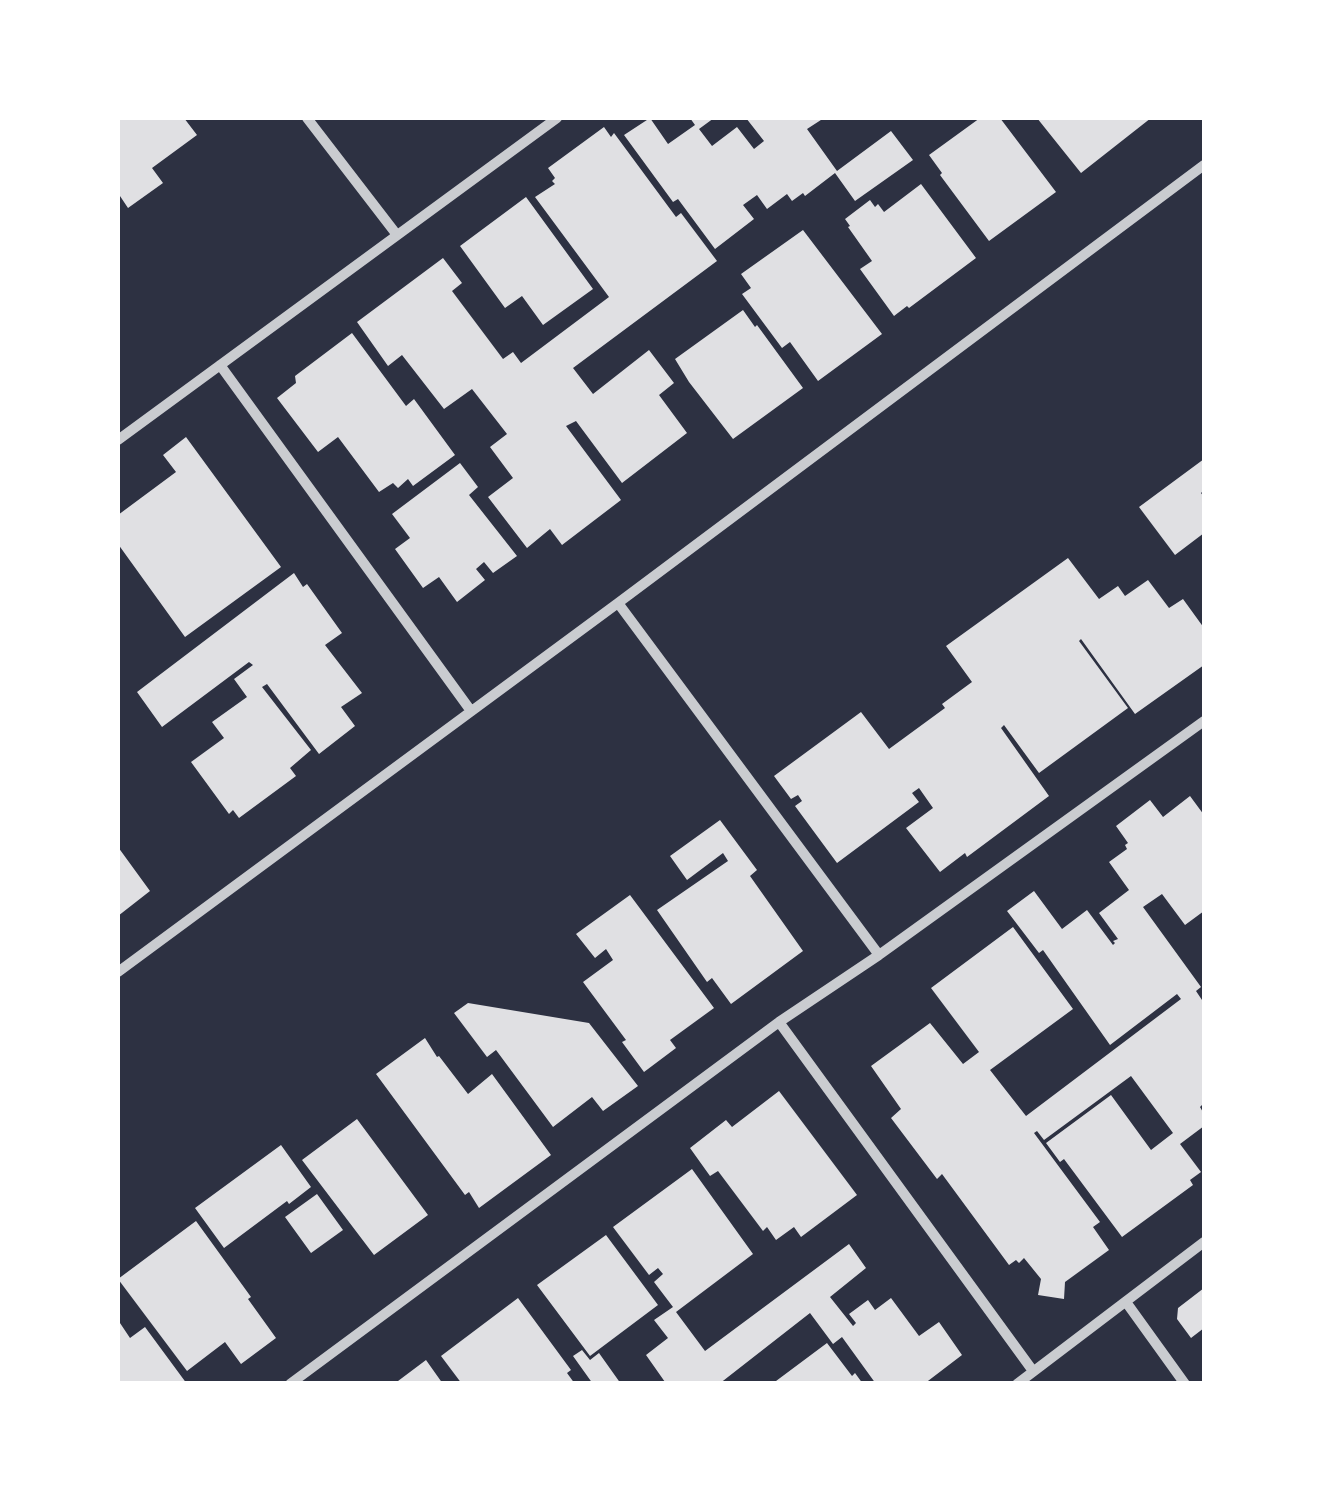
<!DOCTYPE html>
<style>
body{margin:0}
#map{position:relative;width:1322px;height:1501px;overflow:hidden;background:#2d3142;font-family:"Noto Sans",sans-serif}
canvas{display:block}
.frame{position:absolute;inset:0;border:120px solid #fff;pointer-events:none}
</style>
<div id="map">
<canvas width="1322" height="1501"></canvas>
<div class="frame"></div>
</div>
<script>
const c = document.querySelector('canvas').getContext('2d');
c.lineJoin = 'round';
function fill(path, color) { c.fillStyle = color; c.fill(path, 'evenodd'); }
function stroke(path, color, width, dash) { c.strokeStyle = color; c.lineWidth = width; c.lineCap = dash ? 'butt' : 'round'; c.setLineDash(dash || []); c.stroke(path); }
fill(new Path2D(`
 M118,118H184L197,135L152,168L163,183L128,208L118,193Z
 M650,118L668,144L695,125L690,118H714L699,129L712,146L737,127L754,149L764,141L746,118H824L807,129L837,171L891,131L913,160L855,201L835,173L805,196L803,193L792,201L787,194L767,209L757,195L743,205L754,219L715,249L678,199L673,202L624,135Z
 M980,118H1000L1056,192L989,241L940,175L942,173L929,155Z
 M1037,118H1151L1081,173Z
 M604,127L611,137L614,133L676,217L681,213L717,261L573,368L593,394L649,350L674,383L659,395L687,433L622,483L576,421L566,426L621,500L562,545L550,529L527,548L488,497L513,478L490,447L507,434L472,389L444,409L402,355L388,366L357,322L443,258L462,283L452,291L503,359L513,352L521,363L609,297L535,197L555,184L552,181L555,178L548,168Z
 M921,184L976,258L909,308L907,306L894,316L860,269L872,261L848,227L850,226L845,219L870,200L875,207L878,204L884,212Z
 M526,197L593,289L543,325L522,296L505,308L460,246Z
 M803,230L882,334L818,381L790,342L782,348L742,294L751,288L741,274Z
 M743,310L755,327L757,325L803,388L733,439L689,382L675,359Z
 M352,333L406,406L414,399L455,455L413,486L408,479L398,488L393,483L379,492L338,437L318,452L277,398L296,383L295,376Z
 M186,437L281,567L185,637L118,544V515L176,472L163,455Z
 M1204,459V490L1201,493L1204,497V533L1175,555L1139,507Z
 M460,463L478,487L469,495L517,556L493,573L484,562L476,569L485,580L457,602L439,577L423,588L395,549L410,538L392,514Z
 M1068,558L1099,599L1118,586L1125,596L1148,580L1169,608L1183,599L1204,628V665L1135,714L1081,639L1079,641L1128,708L1039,773L1004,725L1001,728L1049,796L967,857L965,853L940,872L906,828L933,808L919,788L912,793L919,802L837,863L795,806L802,801L798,795L791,799L774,776L861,712L889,749L945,708L942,704L972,682L946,646Z
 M294,573L303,587L307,584L342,633L325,645L362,693L341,707L355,726L319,754L267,684L262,687L311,750L290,768L296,776L239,818L233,810L229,814L191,762L224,738L212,722L247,697L234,679L253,665L249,662L162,727L137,692Z
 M1190,796L1204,815V911L1185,925L1162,894L1143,907L1201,987L1196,991L1204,1003V1103L1200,1107L1204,1114V1126L1180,1144L1201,1172L1190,1180L1193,1185L1122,1237L1064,1159L1060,1162L1046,1143L1111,1095L1151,1150L1173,1133L1131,1076L1044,1140L1037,1131L1034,1133L1100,1222L1093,1227L1109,1250L1065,1282L1064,1299L1038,1295L1041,1279L1024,1258L1019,1263L1016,1260L1009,1265L942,1174L937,1179L891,1118L901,1109L871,1066L930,1023L963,1064L979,1052L931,988L1013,927L1073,1009L990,1070L1026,1116L1181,999L1177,994L1110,1045L1043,950L1039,953L1007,911L1034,891L1062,929L1087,910L1113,945L1115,943L1113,941L1118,939L1099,913L1129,890L1109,862L1127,849L1125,845L1128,843L1116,826L1150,800L1163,817Z
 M720,820L757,870L750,876L803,951L731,1004L712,978L707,982L657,910L728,861L723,853L687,880L670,856Z
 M118,847L150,891L118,916Z
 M630,895L714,1008L670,1040L676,1048L644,1072L622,1042L626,1040L583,982L613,960L606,949L595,958L576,934Z
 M468,1003L589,1023L638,1086L603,1111L592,1097L553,1127L496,1050L487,1057L454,1013Z
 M425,1038L437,1057L439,1056L468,1094L492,1074L551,1155L479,1208L469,1192L465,1195L376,1074Z
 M779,1091L857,1195L801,1237L794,1227L776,1240L767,1227L763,1231L718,1171L710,1176L690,1148L726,1120L732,1127Z
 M357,1119L428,1215L374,1255L302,1160Z
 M281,1145L311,1187L289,1204L287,1201L224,1248L195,1208Z
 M692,1169L753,1254L676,1312L705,1351L849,1244L866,1268L830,1297L853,1326L856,1323L849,1314L868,1300L875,1310L891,1298L919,1336L939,1322L962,1355L924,1384H876L842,1337L833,1344L810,1313L719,1384L665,1382L646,1355L668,1338L654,1320L673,1307L654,1282L663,1274L658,1268L649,1275L613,1227Z
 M317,1194L343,1230L311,1253L285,1217Z
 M196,1221L251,1297L248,1299L276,1338L241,1364L225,1342L187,1371L118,1279Z
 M606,1235L658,1305L590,1356L537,1285Z
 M1204,1288V1328L1191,1338L1177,1319L1178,1308Z
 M518,1298L571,1370L567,1373L575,1384H462L441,1356Z
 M118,1320L130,1338L145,1327L187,1384H118Z
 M827,1343L852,1376L855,1373L863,1384H772Z
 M582,1350L590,1360L599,1353L621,1384H593L573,1356Z
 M426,1360L443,1384H394Z`), '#e0e0e3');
stroke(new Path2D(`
 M307,118L397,235
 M220,365L471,711
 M118,440L557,118
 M618,603L879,955
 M118,972L618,603L1204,165
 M779,1022L1033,1371
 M1126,1302L1185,1384
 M290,1384L779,1022L879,955L1204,721
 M1017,1384L1204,1242`), '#caccd0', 10);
</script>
